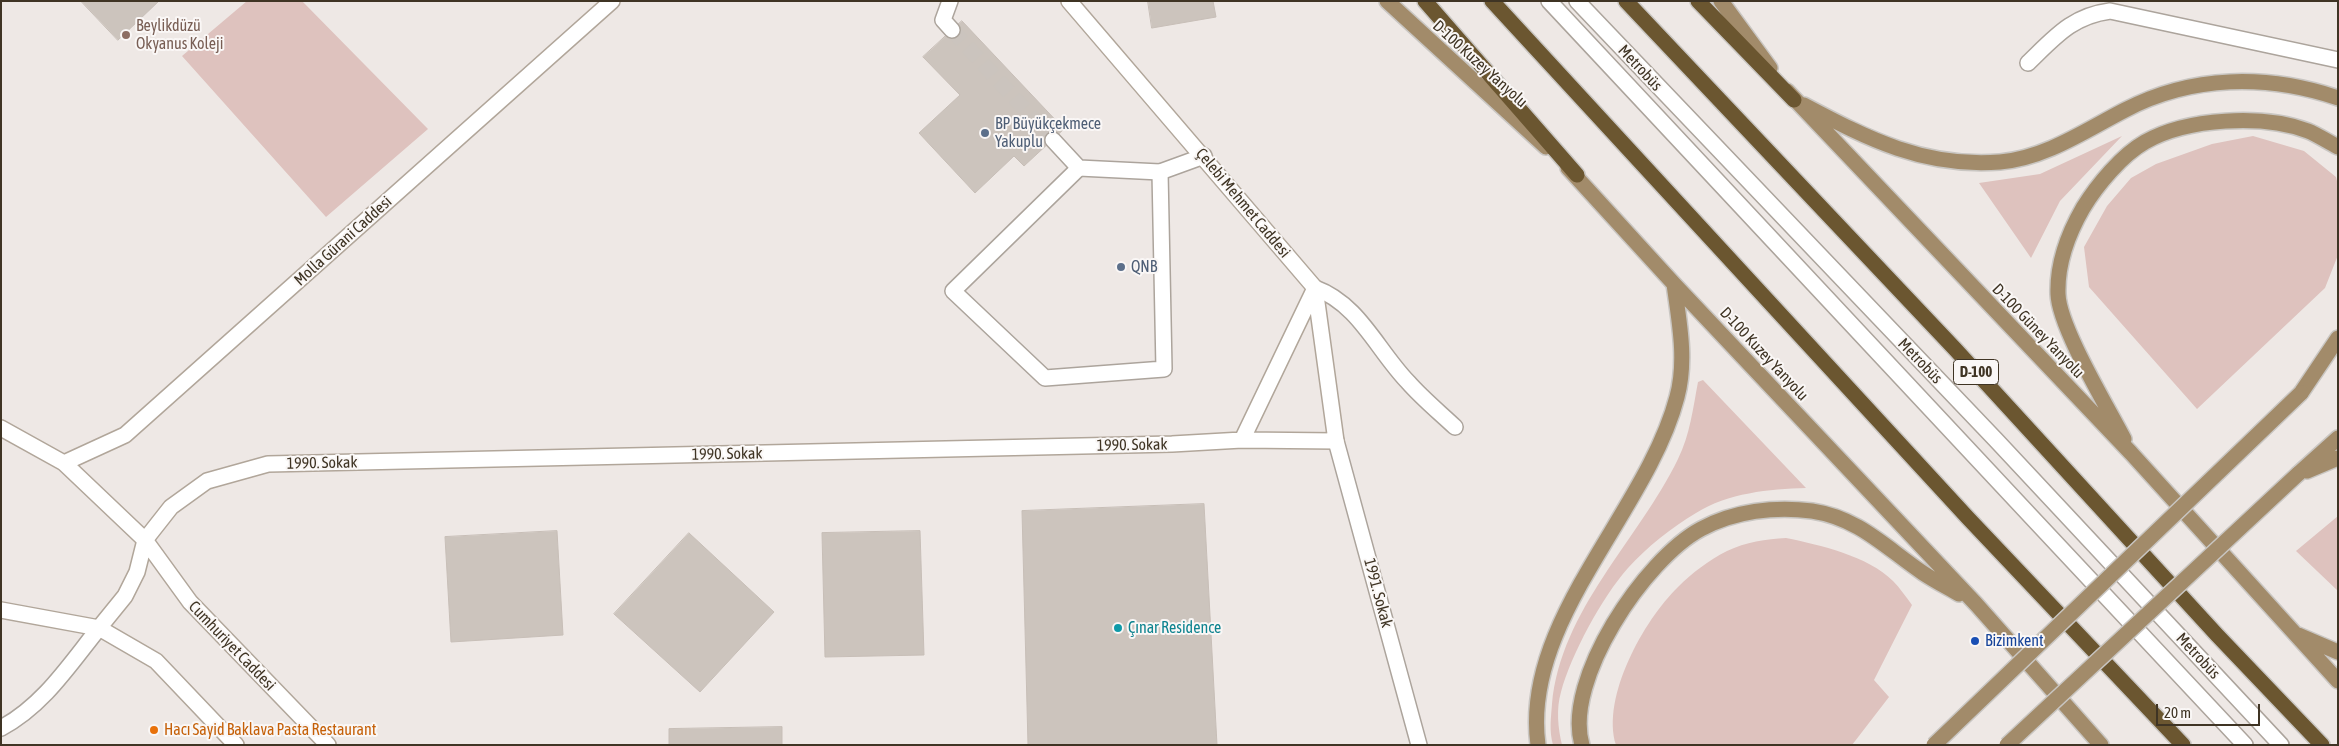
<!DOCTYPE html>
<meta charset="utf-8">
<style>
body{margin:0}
#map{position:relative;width:2339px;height:746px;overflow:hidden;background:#eee8e5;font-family:"Asap Condensed",sans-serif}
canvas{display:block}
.frame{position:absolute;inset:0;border:2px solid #3f3424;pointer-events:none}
.scale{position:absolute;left:2156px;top:704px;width:104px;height:22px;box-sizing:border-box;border:2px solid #3f3424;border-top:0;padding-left:6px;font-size:15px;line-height:18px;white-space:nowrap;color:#3f3424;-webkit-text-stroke:4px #faf7f6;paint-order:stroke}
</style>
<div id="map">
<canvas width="2339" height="746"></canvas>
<div class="frame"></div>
<div class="scale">20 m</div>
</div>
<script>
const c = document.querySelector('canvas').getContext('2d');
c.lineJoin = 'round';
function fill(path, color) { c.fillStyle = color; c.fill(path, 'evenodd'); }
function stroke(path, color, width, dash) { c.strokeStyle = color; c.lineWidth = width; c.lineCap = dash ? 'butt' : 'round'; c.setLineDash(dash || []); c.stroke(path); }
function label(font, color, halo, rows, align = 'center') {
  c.font = font + ' "Asap Condensed",sans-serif'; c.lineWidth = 4; c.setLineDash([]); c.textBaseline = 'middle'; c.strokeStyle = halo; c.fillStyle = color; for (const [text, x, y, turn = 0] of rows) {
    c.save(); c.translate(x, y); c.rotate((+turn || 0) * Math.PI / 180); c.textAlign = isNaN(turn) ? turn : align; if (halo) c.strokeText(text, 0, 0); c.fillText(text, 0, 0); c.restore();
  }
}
fill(new Path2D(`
 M247,1H302L428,129L326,217L182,56Z
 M2122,136L2060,201L2031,258L1979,183L2040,174Z
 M2253,136L2304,151L2336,177L2338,185V255L2325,288L2197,409L2089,287L2084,247L2107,206L2131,178L2156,164L2212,144Z
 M1703,380L1806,488C1769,489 1728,493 1696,513C1671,528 1647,547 1628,568C1602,597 1571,655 1561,692C1556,709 1558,728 1562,745H1553C1549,730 1551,718 1552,704C1561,609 1638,541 1678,459C1690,435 1693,408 1698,382Z
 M2338,516V591L2296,551Z
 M1786,538C1820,545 1868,556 1893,581C1900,588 1906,597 1912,605L1874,680L1889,697L1852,745H1616C1601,697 1644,620 1678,587C1692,573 1709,560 1727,551C1746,542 1766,539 1786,538Z`), '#dec2be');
const building = new Path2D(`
 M81,1H159L118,40Z
 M1148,1H1213L1216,17L1152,28Z
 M962,21L1064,129L1024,166L1014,156L975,193L919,133L960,95L923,57Z
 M1204,504L1217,745H1028L1022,511Z
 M557,531L563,635L451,642L445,537Z
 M920,531L924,655L825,657L822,533Z
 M689,533L774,612L700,692L614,614Z
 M782,727V745H669V729Z`);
fill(building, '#ccc4bd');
stroke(building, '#c7beb7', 1);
stroke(new Path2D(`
 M952,30L1053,140`), '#cbc4be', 15, [15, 8]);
const lane = new Path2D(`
 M1549,1C1783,248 2012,498 2245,745
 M1577,1L1996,440L2281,745
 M2028,63C2055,37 2072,16 2110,11L2338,60
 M1079,168L953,291L1045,378L1164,369L1160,172
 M1315,288C1359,304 1377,350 1408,382C1422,398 1439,412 1455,427`);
const street = new Path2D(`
 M950,1L943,20L952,30
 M1053,140L1079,168L1160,172L1204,156
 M1336,441L1419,745
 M1,728C43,706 70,664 99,628`);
const secondary = new Path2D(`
 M1,428L64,463L145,540L190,602L328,745
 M1242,440L1315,288
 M64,463L125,435L612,1
 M1,610L99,628L156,661L236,745
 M99,628L125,596L137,572L145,540L171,507L207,481L268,464L1172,444L1242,440L1336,441L1315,288L1069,1`);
const primary = new Path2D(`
 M1387,1L1546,147
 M1721,1L1770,68
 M1787,91L2131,453L2338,681
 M1804,105C1868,139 1925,168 2000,162C2046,158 2086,130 2125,110C2192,75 2267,74 2338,98
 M1568,168L1674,284L1976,604L2101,745
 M2301,393L2338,338
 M2124,439C2107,406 2059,327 2058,294C2057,263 2068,234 2083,208C2097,185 2122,155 2145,142C2187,118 2263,114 2308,131C2318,135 2328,142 2338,147
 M2307,471L2338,458
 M2298,474L2338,438
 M2298,635L2338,652
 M1538,745C1521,621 1647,512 1677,397C1687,360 1679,321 1674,284
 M1582,745C1563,680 1645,559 1701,529C1734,511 1775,506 1812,511C1859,518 1886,548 1923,573C1935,581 1947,587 1959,594`);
const highway = new Path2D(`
 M1425,1L1577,175
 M1492,1L1968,518L2183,745
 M1626,1L1955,349L2217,635L2322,745
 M1698,1L1794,100`);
stroke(lane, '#aca49c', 18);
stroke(street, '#aca49c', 18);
stroke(secondary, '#b1a69a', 18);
stroke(primary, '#c9c6c2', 18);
stroke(highway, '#c9c6c2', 18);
stroke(lane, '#fff', 15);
stroke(street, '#fff', 15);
stroke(secondary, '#fff', 15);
stroke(primary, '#a28b6a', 15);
stroke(highway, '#6b5630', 15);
const primaryBridge = new Path2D(`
 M1934,745L2301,393
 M2007,745L2298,474`);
stroke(primaryBridge, '#c9c6c2', 18, []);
stroke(primaryBridge, '#a28b6a', 15);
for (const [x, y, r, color] of [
 [126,35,5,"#8d6e63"],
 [985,133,5,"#5c6f8a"],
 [1121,267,5,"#5c6f8a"],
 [1118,628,5,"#0f9aa8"],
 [1975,641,5,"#1a4fb4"],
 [154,730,5,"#e8710a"]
]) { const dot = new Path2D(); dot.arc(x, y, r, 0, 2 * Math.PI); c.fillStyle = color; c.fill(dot); stroke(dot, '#faf7f6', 2); }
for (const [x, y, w] of [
 [1976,372,45]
]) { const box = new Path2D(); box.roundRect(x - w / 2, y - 12.5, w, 25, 4); c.fillStyle = '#faf7f6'; c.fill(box); stroke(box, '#3f3424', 1); }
label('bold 15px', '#3f3424', null, [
 ["D-100",1976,372]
]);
label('16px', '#785e54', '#faf7f6', [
 ["Beylikdüzü",136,26],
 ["Okyanus Koleji",136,44]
], 'left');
label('16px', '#3f3424', '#faf7f6', [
 ["D-100 Kuzey Yanyolu",1480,64,42],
 ["Metrobüs",1640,68,47],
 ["Çelebi Mehmet Caddesi",1243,203,50],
 ["Molla Gürani Caddesi",343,241,-42],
 ["D-100 Güney Yanyolu",2038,331,46],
 ["D-100 Kuzey Yanyolu",1764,354,47],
 ["Metrobüs",1920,361,46],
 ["1990. Sokak",1132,445,-1],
 ["1990. Sokak",727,454,-1],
 ["1990. Sokak",322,463,-1],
 ["1991. Sokak",1378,593,75],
 ["Cumhuriyet Caddesi",232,646,46],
 ["Metrobüs",2198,656,47]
]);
label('16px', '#4e5e75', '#faf7f6', [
 ["BP Büyükçekmece",995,124],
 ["Yakuplu",995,142],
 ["QNB",1131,267]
], 'left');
label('16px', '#0d838f', '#faf7f6', [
 ["Çınar Residence",1128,628]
], 'left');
label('16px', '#164399', '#faf7f6', [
 ["Bizimkent",1985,641]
], 'left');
label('16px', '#c56008', '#faf7f6', [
 ["Hacı Sayid Baklava Pasta Restaurant",164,730]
], 'left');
</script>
